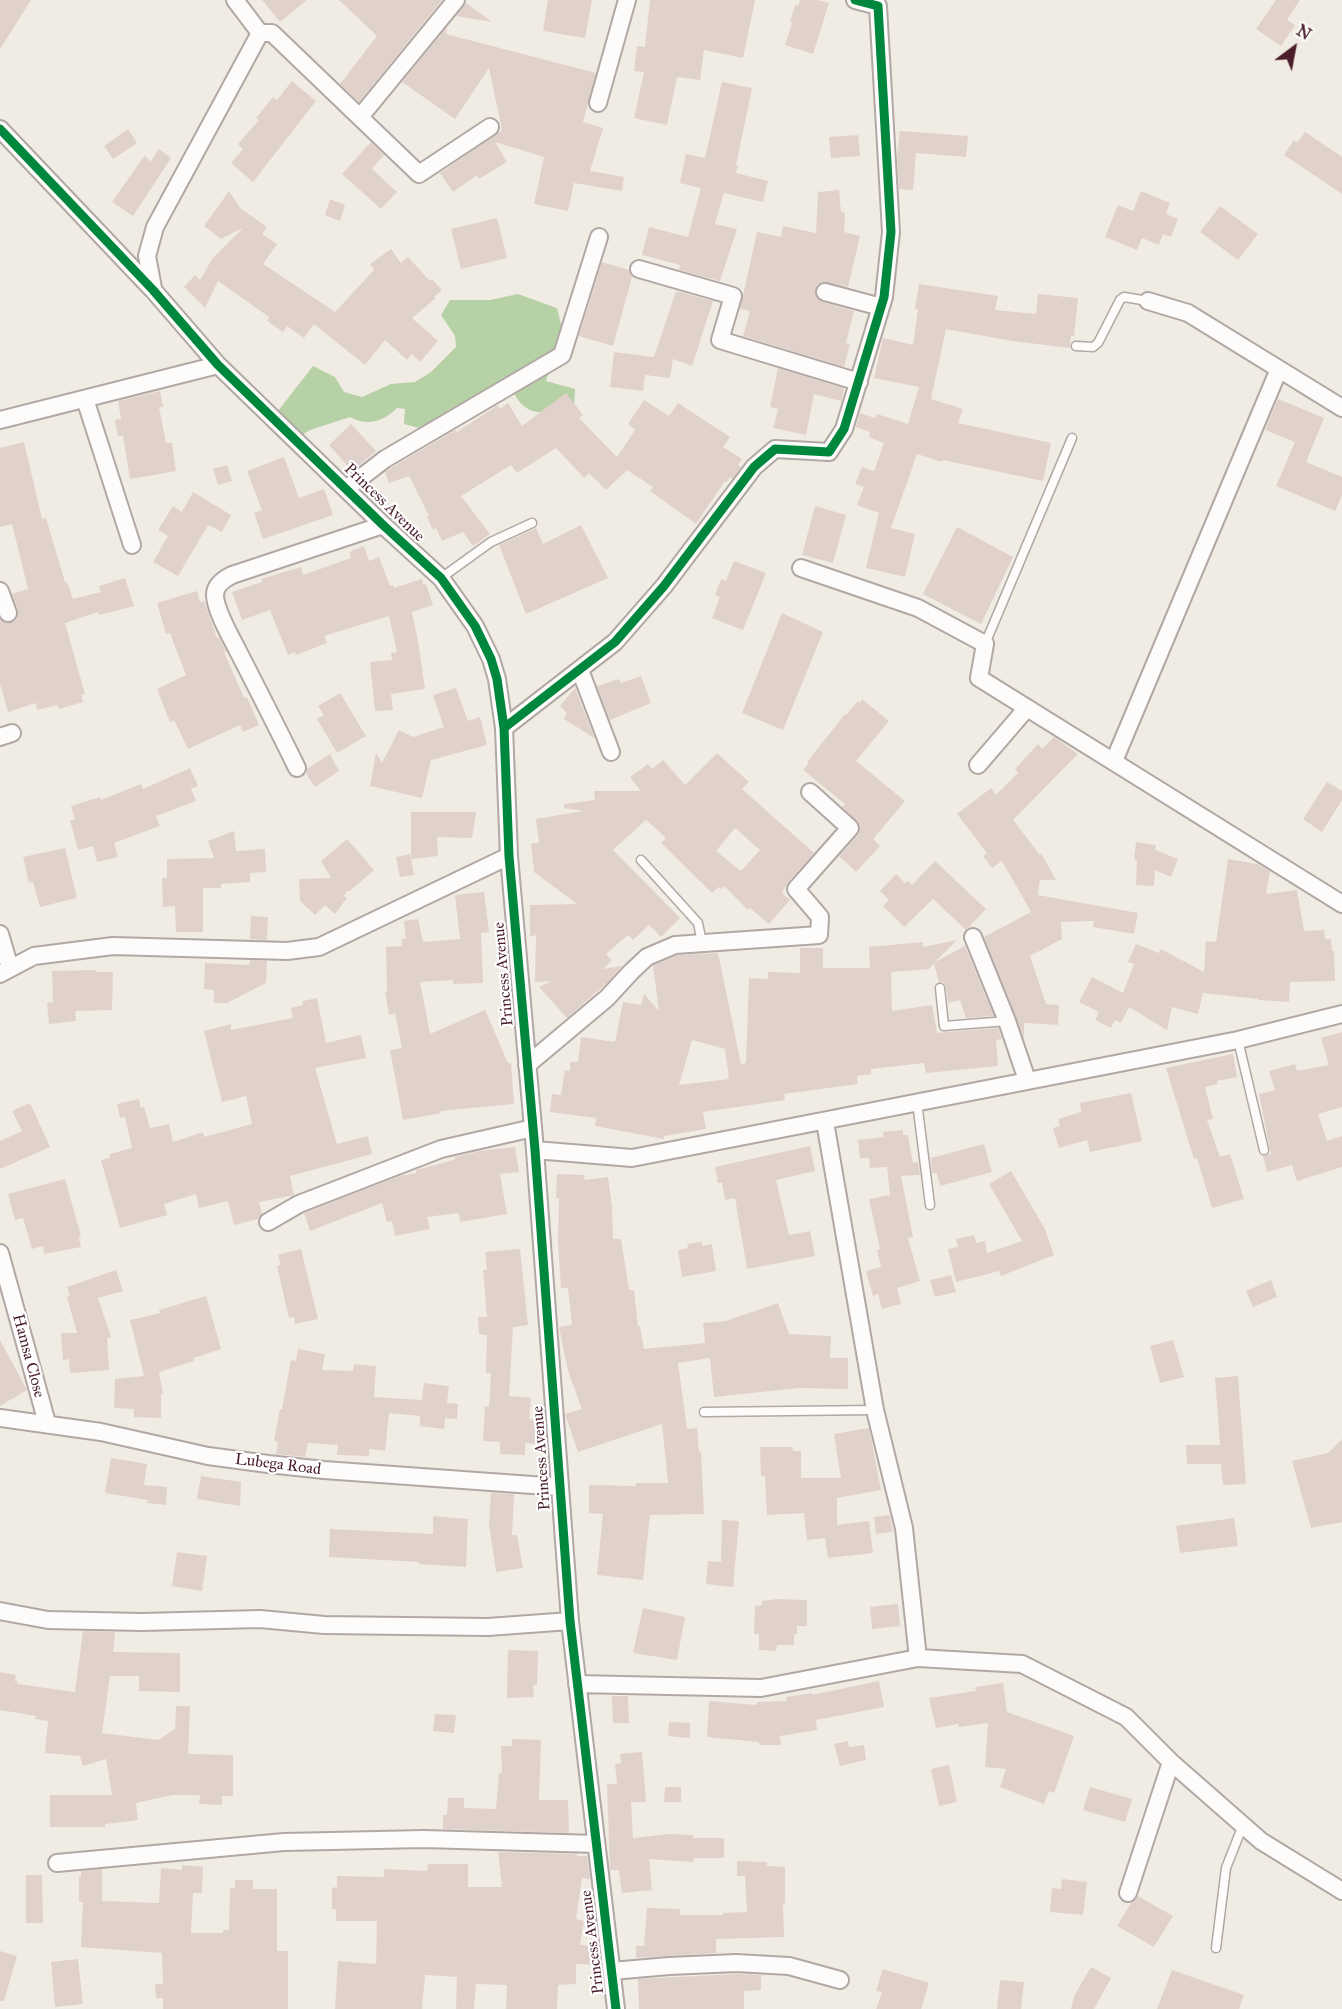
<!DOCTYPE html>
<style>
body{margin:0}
#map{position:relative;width:1342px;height:2009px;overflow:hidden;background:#f1ece3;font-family:"IM FELL Great Primer",serif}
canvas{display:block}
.north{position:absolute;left:1264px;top:18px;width:60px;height:60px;-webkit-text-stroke:4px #fff;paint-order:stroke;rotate:32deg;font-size:16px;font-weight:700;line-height:24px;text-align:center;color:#4a1f2b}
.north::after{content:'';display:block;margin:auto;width:21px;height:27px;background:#4a1f2b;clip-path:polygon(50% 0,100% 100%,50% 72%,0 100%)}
</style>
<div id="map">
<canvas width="1342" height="2009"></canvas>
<div class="north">N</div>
</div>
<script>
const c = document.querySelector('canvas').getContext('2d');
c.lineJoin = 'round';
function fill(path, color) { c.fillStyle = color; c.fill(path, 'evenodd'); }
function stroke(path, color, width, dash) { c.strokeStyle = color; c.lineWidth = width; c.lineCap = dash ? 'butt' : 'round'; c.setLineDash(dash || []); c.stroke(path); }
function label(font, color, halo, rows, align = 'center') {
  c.font = font + ' "IM FELL Great Primer",serif'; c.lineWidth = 4.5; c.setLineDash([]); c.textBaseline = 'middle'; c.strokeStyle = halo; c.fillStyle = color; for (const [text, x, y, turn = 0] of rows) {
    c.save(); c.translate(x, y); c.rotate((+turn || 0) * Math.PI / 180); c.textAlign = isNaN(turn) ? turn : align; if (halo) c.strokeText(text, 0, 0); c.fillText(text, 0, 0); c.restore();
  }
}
fill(new Path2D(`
 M518,294L557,308L562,328L546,381L575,389L574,407C548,412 527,421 513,391L434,432L404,424L405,409L397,408C384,421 367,427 350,417L310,430L297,438L278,411L313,366L335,377L344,392L362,397L391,384L415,382L431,372L456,347L455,336L441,315L450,300H490Z`), '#b7d1a7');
fill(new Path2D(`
 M0,0H31L0,49Z
 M262,0H307L280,22Z
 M339,0H442L359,102L340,84L377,36Z
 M548,0H592L585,38L543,31Z
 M650,0H755L743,58L704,50L700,80L677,77L667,125L634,118L644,72L634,71L637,46L645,47Z
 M800,0H817L829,3L813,54L785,45L792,23L790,22L795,5L798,6Z
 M1276,0H1300L1287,20L1295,25L1281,46L1256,29Z
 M466,3L492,22L456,16Z
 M447,27L446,34L596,73L583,122L603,128L590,171L624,177L622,191L574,183L568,211L534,204L544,157L495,142L507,162L479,179L477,175L453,192L440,173L502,130L489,68L455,119L402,82Z
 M292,81L316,101L253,182L231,163L243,149L238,144L259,120L256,118L273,97L277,100Z
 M722,82L752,88L736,165H738L736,173L768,181L763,202L724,193L715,224L737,229L720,281L679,270L680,265L642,255L649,227L688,237L701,188L680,183L686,154L705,158Z
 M128,129L137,143L113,159L104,146Z
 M900,131L968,136L966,157L916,153L913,190L899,189L897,156Z
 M1305,132L1342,157V194L1284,155L1294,140L1297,143Z
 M858,135L860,156L831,158L829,137Z
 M371,142L384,155L372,169L397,192L381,209L342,174Z
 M159,149L171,158L133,216L112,202L145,155L150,162Z
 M839,190L841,212L845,213L844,232L860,236L848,287L823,282L817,285L815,294L822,302L854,311L846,343L850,344L844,367L743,336L750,311L740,309L757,232L781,237L783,226L816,233L818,192Z
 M229,191L240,208L267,227L262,234L277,244L263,264L335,312L374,270L370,264L391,249L401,263L408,257L430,281L432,279L442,290L434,297L436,298L412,318L438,341L420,362L412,354L407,360L385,340L365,365L314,324L304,338L287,326L283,332L267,321L269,317L218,281L205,308L184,287L195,275L200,280L212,259L243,228L221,239L204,226Z
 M1141,191L1170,203L1166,214L1178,219L1171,237L1163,234L1159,245L1142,238L1137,250L1105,237L1118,205L1133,211Z
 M330,199L345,205L340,221L325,215Z
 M1220,206L1258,234L1238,260L1200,232Z
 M497,218L507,258L461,269L451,229Z
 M602,262L629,270L632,277L613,346L579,336Z
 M919,284L998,296L995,310L1036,314L1038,294L1078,298L1074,336H1071L1070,348L1012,341L946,329L931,399L963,409L958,423L1051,443L1043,481L943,460L942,462L917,454L891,528L915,534L905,577L866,568L879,513L857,505L864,487L855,484L862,467L874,471L884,443L869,437L870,432L856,427L860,413L875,418L877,414L908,424L919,387L874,378L883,338L913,345L918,309H915Z
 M676,291L713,301L692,366L673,359L670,378L645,375L643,391L610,387L614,352L654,357Z
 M778,368L844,388L841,401L814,394L806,435L773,428L778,409L770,407Z
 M160,391L163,407H159L166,443H172L176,471L130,479L123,436H118L115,420L121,419L118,401Z
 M566,393L583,415L579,418L617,457L635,430L628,424L644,400L669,416L678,403L730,437L723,447L742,459L738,465L741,467L732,479L730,477L727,482L725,481L696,524L650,491L653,487L627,470L606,490L589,473L584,478L556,448L517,473L511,465L461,496L490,534L473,546L463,532L442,541L436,528L433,530L427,517L429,516L409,476L389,483L385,472L391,468L455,430L457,432L498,405L500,409L508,403L522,426Z
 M1278,399L1324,418L1306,462L1342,477V495L1335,511L1276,486L1295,442L1265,430Z
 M351,424L376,451L352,471L329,445Z
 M24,442L42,519L46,518L65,582H67L73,599L101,592L99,586L125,578L134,606L99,615L98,612L65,623L85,694L81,695L83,702L59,709L58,705L37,710L36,703L8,712L0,684V619L7,623L16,620L18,610L12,594L28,589L12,524L0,527V448Z
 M284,457L299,498L324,489L333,515L263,539L254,513L262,510L247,471Z
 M227,465L232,481L218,485L213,469Z
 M193,492L231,515L222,532L208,525L178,576L153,562L168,536L158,530L173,506L182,512Z
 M815,506L846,515L833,563L802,555Z
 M581,525L608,578L526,614L499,545L536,528L543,544Z
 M957,527L1013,557L981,624L923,594Z
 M364,546L369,561L379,557L390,586L393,585L394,588L422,579L423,585L426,584L433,605L412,612L418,641L425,689L391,694L393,710L375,711L370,662L392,660L391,653L397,652L389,616L324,636L327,643L296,655L295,652L288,655L270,610L242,620L232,592L262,582L261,579L301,567L303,575L351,558L349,552Z
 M734,561L766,573L743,630L712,618L720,597L715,595L721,579L726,581Z
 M197,591L200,602L204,601L217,638L219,637L226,651L224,652L244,698L247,697L259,725L243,732L240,725L188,749L174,720L170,722L157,689L186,675L170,633L166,634L157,603Z
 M782,613L823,632L783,730L742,713Z
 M641,676L651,703L610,720L597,686L619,679L621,683Z
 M456,688L468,721L480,717L487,745L431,760L422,798L370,786L376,753L382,763L399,730L413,737L444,727L433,695Z
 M575,688L594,737V738L564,719L567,713L560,706Z
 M340,693L366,736L337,753L317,719L324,715L318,706Z
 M862,699L889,721L856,761L905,801L873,839L880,846L856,872L839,856L858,835L861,825L842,807L845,804L803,770L809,763L807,762L845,714L846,715L858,701L860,703Z
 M1054,737L1078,754L1013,820L1040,855L1041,853L1056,880H1040L1038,895L1138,913L1134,934L1093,927L1094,921L1061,922L1062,939L1030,956L1046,1004L1059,1005L1058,1025L1024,1023V1038L984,937L1031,912L1002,861L992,868L983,856L987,853L957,814L991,788L996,795L1018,773L1015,769L1038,744L1042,749Z
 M717,753L749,782L742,789L814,853L788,882L782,893L790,900L769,924L750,908L748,910L724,886L722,889L719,887L712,893L661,843L666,838L646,820L613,850L680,918L661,937L649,925L633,940L628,935L606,954L612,960L603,969L622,966L608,982L567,1018L539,987L552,981L535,982L536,935L530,937V905L577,904L534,872L531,843H539L536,819L583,811L564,808V804L595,800L594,791H641L630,777L648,764L652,769L663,760L685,785ZM735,828L760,850L741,871L716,851Z
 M330,754L339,771L315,787L306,774L307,769Z
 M190,768L198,786L191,789L196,801L156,816L160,826L114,843L118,857L97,862L93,846L78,850L70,820L75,819L71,806L100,797L101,800L141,784L143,789Z
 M1327,782L1342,791V800L1322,832L1303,819Z
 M411,812H476L472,838L437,837L438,856L411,859Z
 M234,831L236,851L265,849L266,872L250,873V882L221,884V888H203V932H176L175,906L163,907L162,878H167V859L214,858L208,841Z
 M347,839L374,870L350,891H347L344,896L347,898L335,914L325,905L315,915L300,901L299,879L331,878L321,861Z
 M1136,842L1156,845L1155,850L1178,859L1171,877L1155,870L1154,886L1136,885L1137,860L1134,859Z
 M65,848L77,898L40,907L33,882L29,883L23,857Z
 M410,854L414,875L400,877L396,857Z
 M1228,859L1257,864L1270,871L1266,894L1297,890L1304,931L1324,930L1325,939H1331L1332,951H1334L1335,981L1290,982L1289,1002L1258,1000V999L1203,993L1198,1014L1172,1007L1167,1030L1129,1007L1121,1023L1115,1020L1111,1028L1095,1020L1099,1012L1079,1002L1092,977L1123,993L1134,964L1128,962L1136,944L1159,953L1161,949L1204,972L1206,941L1216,942Z
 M935,861L986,909L966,930L933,899L904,927L883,906L889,900L880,891L896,874L905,883L908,881L912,885Z
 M484,892L489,932L481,933L483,983L453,984V980L420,982L430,1034L485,1010L508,1063H511L514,1104L440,1111L441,1113L403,1120L390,1050L402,1048L395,1013L389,1015L385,992L387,991L386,947L402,946V939H406L404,921L418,919L423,942L460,939L455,895Z
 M251,916L268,917L267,940L250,939Z
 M957,940L935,962L965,946L994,1016L966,1018L960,1000L948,1003L946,987L943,982H939L934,963L929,969L891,972L892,1011L932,1005L937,1033L998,1028L1002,1039L996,1040L998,1066L926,1073L924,1063L871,1069V1074L857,1076L858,1084L784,1094L785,1100L703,1112L706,1129L664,1136V1139L595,1126L596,1118L550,1112L552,1094L561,1095L565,1070L570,1071V1062H578L581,1037L615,1042L623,1002L641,1005L644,994L659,1011L653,966L678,955L718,953L741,1064L746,1063L749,978L768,979V972L800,973V948H823V968H870L869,947L923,942V947ZM692,1040L725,1049L729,1079L679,1085Z
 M250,960L267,961L266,983L227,1003H214V990L204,989L205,963L249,965Z
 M96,970V972H113L112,1010L75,1011L76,1021L49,1024L47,1003L53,1002L52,971Z
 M317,998L326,1043L361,1035L366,1058L315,1068L337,1144L368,1136L372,1154L290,1176L294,1195L259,1202L262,1214L258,1219L234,1225L228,1201L199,1208L196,1194L164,1204L167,1215L120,1228L101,1160L110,1158V1154L132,1148L125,1117L120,1118L117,1104L139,1099L141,1108L144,1107L150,1128L169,1124L173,1142L203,1132L204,1137L252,1124L246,1096L222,1102L204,1031L231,1024V1030L293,1018L291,1008L303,1005V1001Z
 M1342,1032V1107L1318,1114L1327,1141L1342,1136V1167L1297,1181L1292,1165L1267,1172L1263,1156L1271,1154L1259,1094L1275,1090L1269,1071L1295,1064L1297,1071L1329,1065L1321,1038Z
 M1233,1054L1237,1077L1217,1081L1218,1084L1205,1087L1213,1119L1207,1120L1220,1157L1230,1154L1244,1199L1212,1208L1197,1158L1194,1159L1166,1068Z
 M1131,1093L1142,1141L1090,1152L1087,1140L1059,1148L1053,1128L1060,1126L1058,1119L1081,1112L1080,1103Z
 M30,1103L50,1147L0,1169V1141L22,1131L12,1111Z
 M903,1130V1135H908L913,1163L918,1162L920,1175L901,1176L913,1237L908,1238L920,1281L897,1288L901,1304L882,1309L878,1294L873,1296L866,1271L881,1267L877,1250L880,1249L869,1199L890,1195L887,1167L870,1168L869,1158H860L858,1140L884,1137L883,1132Z
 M984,1144L992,1172L940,1186L937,1173H932L931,1158Z
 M810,1146L815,1171L776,1180L789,1235L810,1231L815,1256L747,1269L735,1198L725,1200L722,1183H718L715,1167Z
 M515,1147L519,1172L500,1174L507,1214L460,1222L459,1213L427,1217L430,1229L395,1236L392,1221L387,1222L382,1203L310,1231L304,1213L400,1176L416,1173V1170L443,1163L455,1159V1157L480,1151Z
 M1011,1171L1045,1229L1054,1255L1001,1276L999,1271L956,1282L948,1249L958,1247L956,1239L974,1235L976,1243L985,1241L987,1253L1022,1241L989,1184Z
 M557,1174L585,1175L584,1180L608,1177L612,1207L613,1239H621L629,1290H634L638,1327L640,1326L644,1349L705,1343L703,1323L726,1321L778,1303L789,1334L831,1336L830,1358H848V1389L799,1388L714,1397L710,1358L678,1363L687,1429L697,1428L699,1452H701L704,1514L650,1515L643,1580L597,1575L603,1514L589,1513V1485L636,1486V1483H668L662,1424L578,1452L565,1414L582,1409L568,1371L559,1327L572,1325L568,1288H561L558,1242L559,1198H556Z
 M65,1179L81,1236L79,1237L81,1247L44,1254L43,1246L32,1249L23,1218L15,1220L8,1194Z
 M702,1242V1246L712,1244L716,1271L682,1277L678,1250L688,1248L687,1244Z
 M301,1249L318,1319L295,1324L294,1317L289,1318L277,1266L281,1265L278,1255Z
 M520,1249L528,1325L513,1327L509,1396L531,1398L529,1419L536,1420L535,1444L525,1443V1455L500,1454V1442L483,1441L485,1406L489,1407L491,1373H486L487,1335L479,1334L478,1317H487L483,1270H487L485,1252Z
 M116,1270L123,1291L98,1298L111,1337L107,1338L109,1370L70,1373L69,1359L63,1360L61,1333H77L67,1297L70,1296L67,1287Z
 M951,1275L956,1292L935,1297L930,1280Z
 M1271,1280L1277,1297L1253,1307L1246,1291Z
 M206,1296L221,1349L193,1358L194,1361L159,1372L163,1394H161V1418L134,1417V1409L114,1408L115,1379L144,1376L130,1320L160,1313L159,1310Z
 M0,1340L27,1390L0,1406Z
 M1173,1340L1184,1377L1160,1383L1150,1346Z
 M298,1349L325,1354L322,1370L353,1371L354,1364L376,1366L374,1397L422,1400L424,1383L449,1386L447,1403L458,1404L457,1419L445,1418L444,1429L420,1426V1416L389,1413L385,1451L369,1449V1456L337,1455L338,1445L308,1443L305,1457L276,1454L278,1442L274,1441L280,1409H282L291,1360L296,1361Z
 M1238,1376L1246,1484L1223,1485L1221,1464H1187L1186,1445H1220L1215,1378Z
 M869,1428L881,1490L837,1498V1525L869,1521L873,1553L828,1558L825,1538L807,1540L804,1513L767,1515L765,1476H761L760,1447H792L793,1451H801V1478H841L834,1434Z
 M1342,1439V1522L1311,1528L1292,1461L1328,1453Z
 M111,1458L147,1464L144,1485L167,1487L166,1505L147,1503L148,1500L105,1493Z
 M201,1476L241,1482L240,1506L197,1499Z
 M491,1493L514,1494L512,1535H517L523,1568L496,1572L489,1524Z
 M890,1515L893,1532L876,1534L874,1517Z
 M433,1516L468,1519L466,1567L419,1564V1562L329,1557L330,1529L433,1534Z
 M1234,1518L1238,1546L1180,1553L1176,1526Z
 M722,1520L739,1521L733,1587L706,1584L708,1561L721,1562Z
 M177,1552L207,1556L202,1591L172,1586Z
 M777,1599L807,1600V1626H797V1634H794V1645H777L776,1651L759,1650V1634H754L755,1606L762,1605V1601Z
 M898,1604L900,1626L872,1629L870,1607Z
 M643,1608L685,1617L677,1660L633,1653Z
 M83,1631L115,1632L113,1652L180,1653V1692L139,1691V1676H110L102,1733L158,1740L175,1729L176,1706H190L188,1754L233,1755V1796H222V1805L199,1804L200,1795H172L136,1803L138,1820L105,1824V1827H50V1795H112L106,1759L83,1766L80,1756L45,1753L48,1721L35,1719L36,1716L0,1710V1672L16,1675L15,1681L18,1682L17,1684L75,1692Z
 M508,1650L538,1651L537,1685H533L534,1697L507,1698Z
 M879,1681L884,1707L816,1720L817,1730L780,1736L781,1745H759V1742L707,1737L709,1701L757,1705V1702L787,1701L786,1697L812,1693V1695Z
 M1003,1683L1007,1712L1074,1736L1054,1793L1049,1791L1044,1804L1000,1787L1006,1769L985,1767L988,1723L959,1727L958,1724L936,1728L929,1698L976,1691L975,1687Z
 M612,1696H628L629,1723H613Z
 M435,1714L456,1715L454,1733L433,1731Z
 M669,1722L690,1723V1738L668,1736Z
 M512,1739L541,1740L539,1800H568L569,1833L443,1829V1815H447L448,1798H464V1808L496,1809L499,1773H502L501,1746H512Z
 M848,1741L849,1747L864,1745L866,1760L840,1766L834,1744Z
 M642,1752L646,1802H631L633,1838L668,1834L693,1835V1838H724V1858H694L693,1862L649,1859L652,1890L622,1893L619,1870H610L607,1784H617L615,1764L621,1763L620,1754Z
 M949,1765L957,1802L939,1806L931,1769Z
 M665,1787H681V1802H664Z
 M1090,1787L1132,1799L1125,1822L1083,1810Z
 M498,1852L577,1854V1856H587L590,1879L582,1878L576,1919L584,1921L580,1945L596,1946L595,1965L576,1964V1984L558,1985L557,2009H506L507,1985L476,1984L474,2009H456L457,1977L425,1975L422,2009H335L338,1961L376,1964L377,1921H336V1909H332V1888L337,1887V1876L384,1877V1869L427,1871L428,1864H468V1887H502Z
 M737,1861L767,1862V1866L785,1867V1903H783L784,1937L716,1939V1953L636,1958V1946H644L647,1908L680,1909V1915H723L722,1913L747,1912L745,1876H737Z
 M182,1865L203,1867L202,1893H193L191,1933H223V1930H229L230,1888H235V1880H253V1889H277V1951H288V2009H163V1998H156L155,1984H163L162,1953L81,1947L83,1902H79V1877H81V1871L102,1869V1901L159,1903L161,1868L182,1870Z
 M26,1875H42L43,1923H26Z
 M1062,1879L1087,1882L1083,1915L1050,1912L1052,1888L1061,1889Z
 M1138,1896L1173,1916L1154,1947L1117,1926L1131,1903Z
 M0,1951L17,1956L4,2001H0Z
 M78,1959L83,2004L55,2007L51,1962Z
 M1091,1967L1111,1978L1094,2009H1071L1074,1996Z
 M883,1969L929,1983L921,2009H876L882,1992L876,1991Z
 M1172,1970L1244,1995L1239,2009H1157Z
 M736,1974L761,1975V1990L744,1991V2009H639L638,1979Z
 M1000,1980L1024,1982L1021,2009H997Z`), '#e0d2ca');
const service = new Path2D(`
 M1076,346L1093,347L1098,343L1120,300L1124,297L1148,301
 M441,578L491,542L532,523
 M985,644L1072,438
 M641,860L698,923L702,943
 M940,988L944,1026L1007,1021
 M1238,1040L1264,1150
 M917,1102L930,1205
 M704,1412L875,1410
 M1216,1948L1226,1868L1243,1825`);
const minor = new Path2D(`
 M235,0L260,33
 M260,33H272L419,174L490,127
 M598,103L627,0
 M360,117L456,0
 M0,129L153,290L218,365L383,525L441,578L475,626L491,659L497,679L504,728L509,856L535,1150L570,1621L616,2009
 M639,269L733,296L720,340L859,382
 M153,288L147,256L155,227L260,33
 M825,292L881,307
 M1148,301L1188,313L1342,408
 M85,399L132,545
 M0,420L218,365
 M346,489L385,459L562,355L599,237
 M801,568L918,608L985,644L979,678L1342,904
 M0,591L8,613
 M580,670L611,752
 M504,728L615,642L664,586L754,467L775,449L829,452L844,429L884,297L891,232L878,6L855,0
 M0,737L12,733
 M1114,761L1279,369
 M978,765L1027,708
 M297,768C278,729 258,690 238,651C231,637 215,610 215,595C215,585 224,579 232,575L383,525
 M0,934L10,968
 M973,937L1007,1021L1027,1080
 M0,974L34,956L113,946L287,951L319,947L509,856
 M527,1065L607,998L631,972L647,957L675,945L819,935L820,917L796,889L850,828L810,792
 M825,1122L875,1410L904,1528L918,1658
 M535,1150L632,1158L1238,1040L1342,1014
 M268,1222L299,1204L441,1149L533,1128
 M0,1253L47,1423
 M0,1418L101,1432L208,1456L268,1464L324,1470L560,1487
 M0,1611L48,1620L142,1622L260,1619L324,1625L488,1627L570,1621
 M577,1684L761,1688L918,1658L1022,1664L1126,1717L1171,1762L1261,1841L1342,1891
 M57,1863L284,1842L424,1839L596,1844
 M1128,1893L1171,1762
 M612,1971L669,1966L736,1963L789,1966L840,1980`);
stroke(service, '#b1a8a5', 11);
stroke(minor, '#b1a8a5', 20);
stroke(service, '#fdfcfb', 8);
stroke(minor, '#fdfcfb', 16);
stroke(new Path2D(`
 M0,129L153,290L218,365L383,525L441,578L475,626L491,659L497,679L504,728L509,856L535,1150L570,1621L616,2009
 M504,728L615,642L664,586L754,467L775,449L829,452L844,429L884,297L891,232L878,6L855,0`), '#00873e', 9);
label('16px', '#4a1f2b', '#fff', [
 ["Princess Avenue",384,503,44],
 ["Princess Avenue",504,974,-95],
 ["Hamsa Close",28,1356,75],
 ["Princess Avenue",542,1458,-94],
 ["Lubega Road",278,1465,7],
 ["Princess Avenue",593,1942,-97]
]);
</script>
